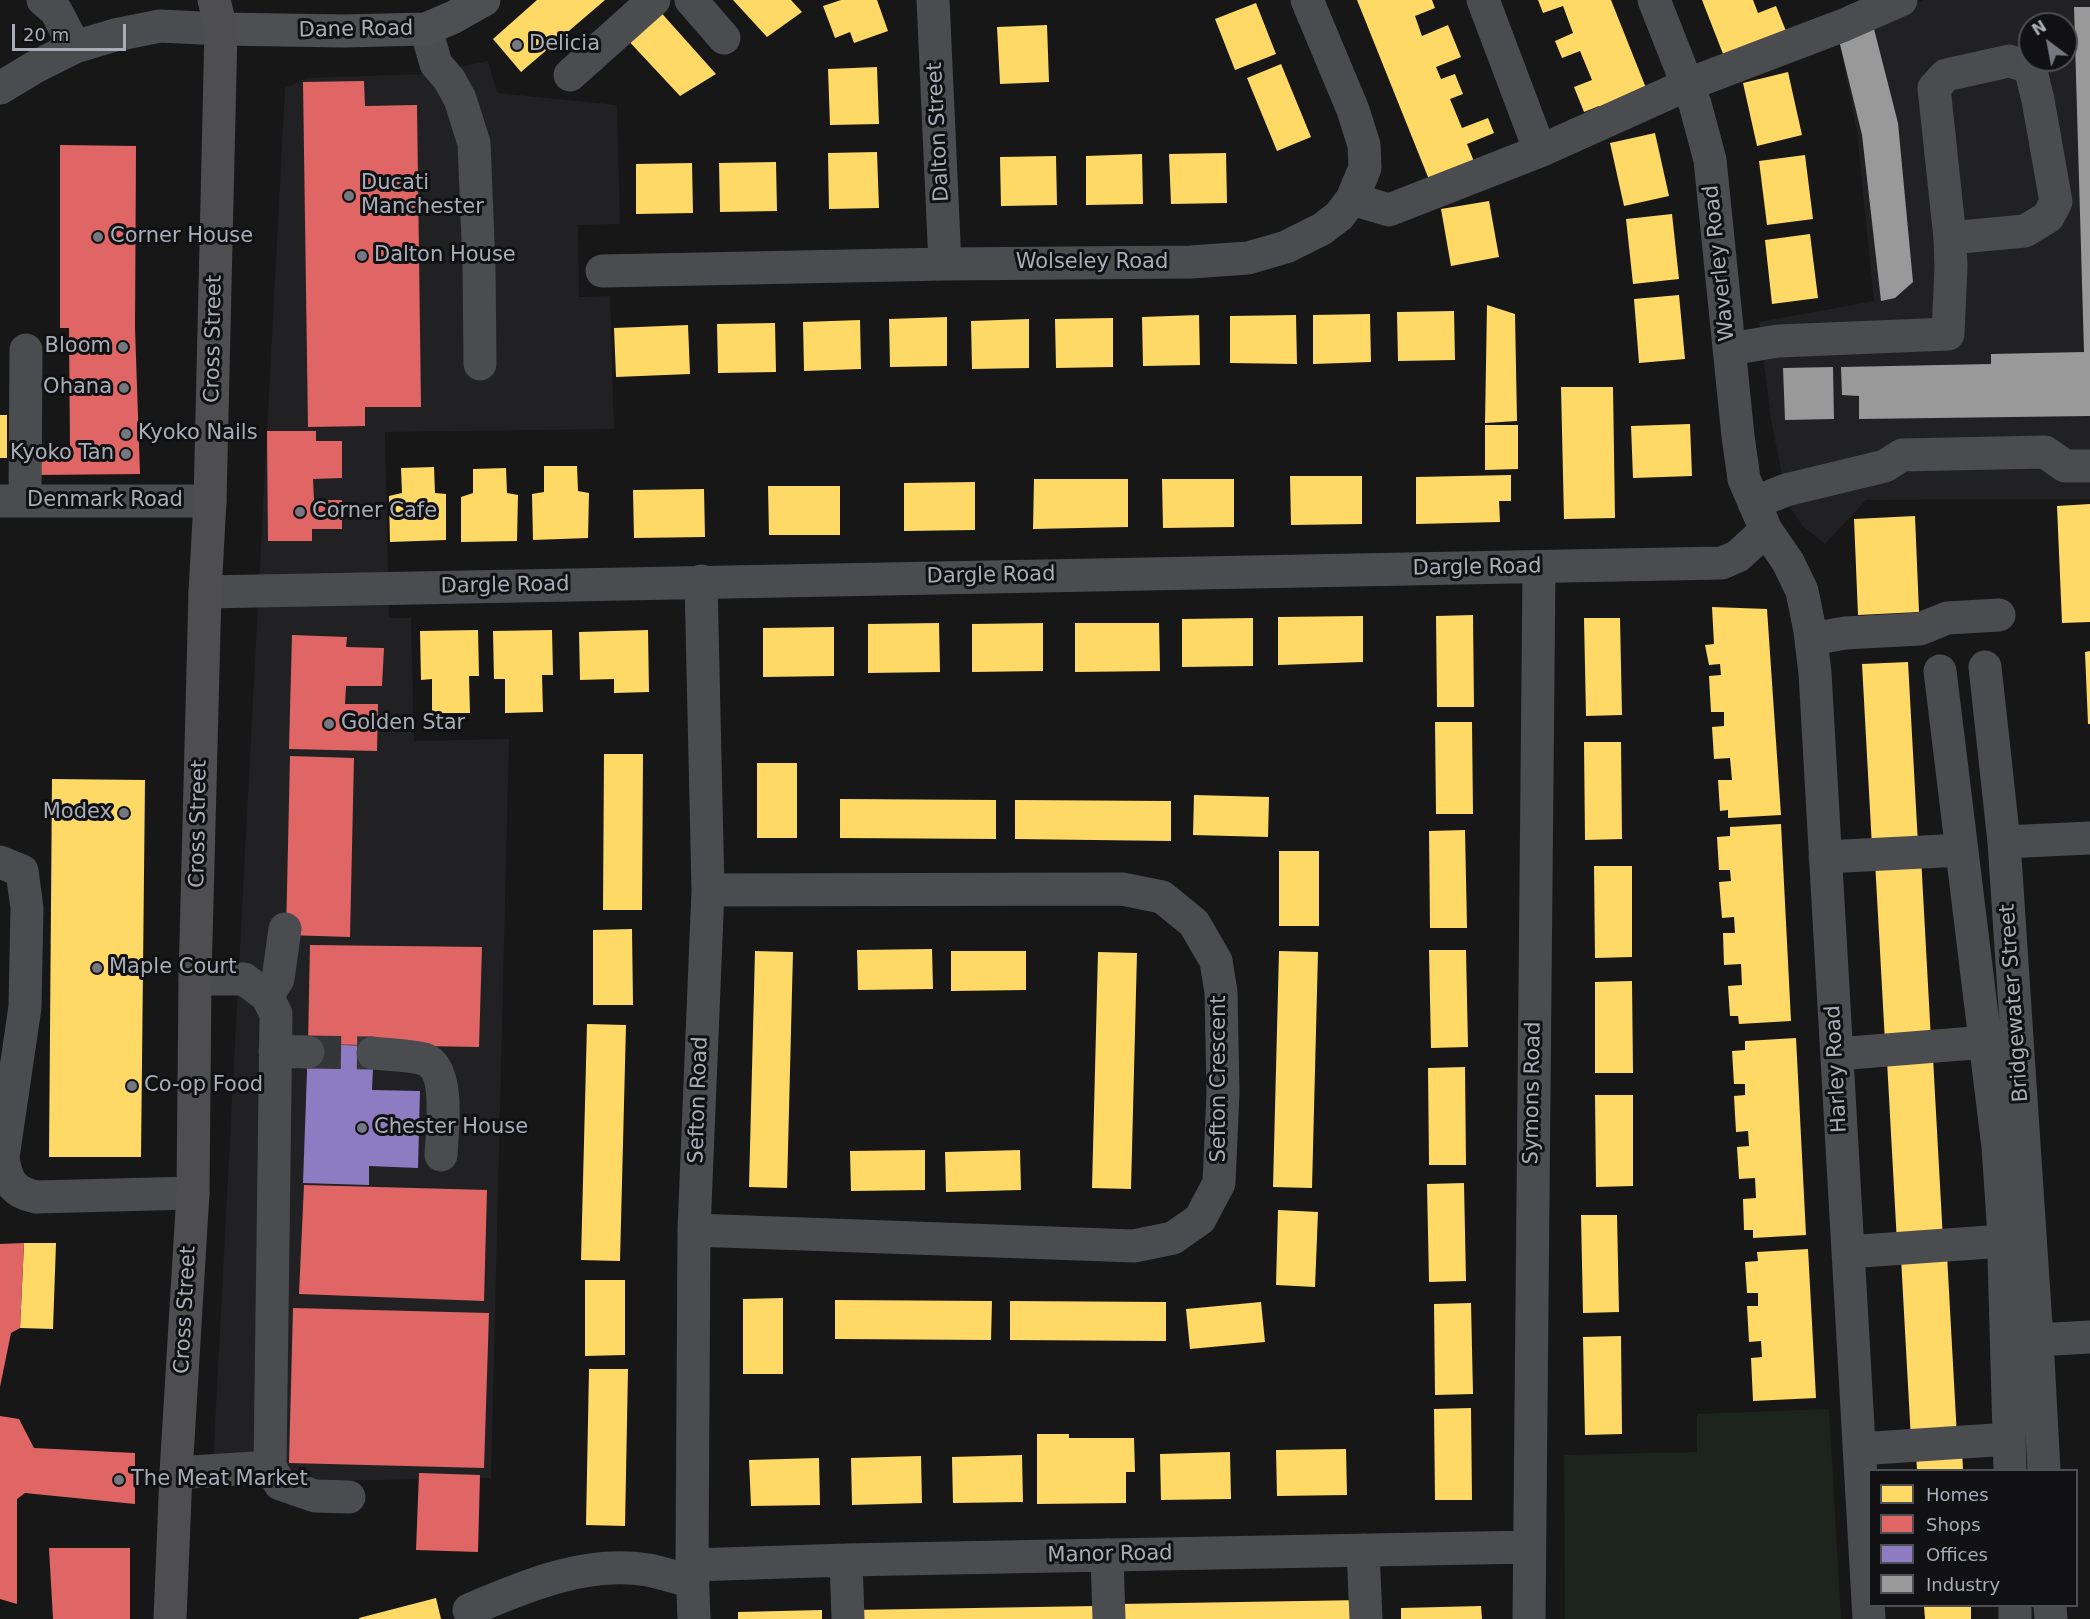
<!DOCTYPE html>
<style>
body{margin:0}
#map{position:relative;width:2090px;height:1619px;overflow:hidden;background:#171717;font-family:"DejaVu Sans",sans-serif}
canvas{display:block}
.legend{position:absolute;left:1868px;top:1469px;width:210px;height:138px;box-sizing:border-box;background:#111113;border:2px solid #4d4f55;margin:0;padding:8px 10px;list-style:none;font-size:18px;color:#a8adb8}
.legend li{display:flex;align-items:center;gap:12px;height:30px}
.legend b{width:30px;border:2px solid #4d4f55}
.north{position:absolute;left:2018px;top:12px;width:60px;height:60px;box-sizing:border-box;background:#111113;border:2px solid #4d4f55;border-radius:50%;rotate:328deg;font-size:16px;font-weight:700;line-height:24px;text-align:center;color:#a8adb8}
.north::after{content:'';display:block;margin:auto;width:21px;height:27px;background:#757880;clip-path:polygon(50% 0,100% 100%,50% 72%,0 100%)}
.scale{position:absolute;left:12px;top:24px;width:114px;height:27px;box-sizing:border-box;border:3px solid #a8adb8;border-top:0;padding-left:8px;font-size:18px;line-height:21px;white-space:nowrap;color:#a8adb8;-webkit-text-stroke:4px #111113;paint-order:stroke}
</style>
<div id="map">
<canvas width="2090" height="1619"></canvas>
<ul class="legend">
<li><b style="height:16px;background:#ffd966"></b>Homes</li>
<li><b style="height:16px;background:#e06666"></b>Shops</li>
<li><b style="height:16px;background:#8e7cc3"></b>Offices</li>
<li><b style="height:16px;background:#999"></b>Industry</li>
</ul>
<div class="north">N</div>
<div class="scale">20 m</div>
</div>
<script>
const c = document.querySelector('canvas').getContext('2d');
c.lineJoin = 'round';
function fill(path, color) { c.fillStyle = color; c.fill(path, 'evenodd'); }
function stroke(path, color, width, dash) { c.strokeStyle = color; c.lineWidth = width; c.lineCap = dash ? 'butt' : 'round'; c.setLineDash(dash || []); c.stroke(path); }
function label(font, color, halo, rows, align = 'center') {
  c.font = font + ' "DejaVu Sans",sans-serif'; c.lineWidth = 6; c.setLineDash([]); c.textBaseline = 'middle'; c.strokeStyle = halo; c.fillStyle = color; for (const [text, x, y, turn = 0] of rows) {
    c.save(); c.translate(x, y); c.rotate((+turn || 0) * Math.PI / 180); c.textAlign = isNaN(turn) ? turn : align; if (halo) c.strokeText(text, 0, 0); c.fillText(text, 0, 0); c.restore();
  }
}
fill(new Path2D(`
 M1924,0H2090V499L1866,500L1825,544L1802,525L1788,504L1771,420L1759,322L1874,301L1857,132L1838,36ZM2030,24H2066V60H2030Z
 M488,61L497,93L617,105L620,224L578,225L579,297L610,296L614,429L385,432L389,618H411L414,741L509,739L491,1478L212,1483L285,88L307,78L425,74Z`), '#212123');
fill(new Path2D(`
 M1829,1409L1841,1619H1565L1564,1455L1697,1452V1414Z`), '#1d241e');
fill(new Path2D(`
 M537,0H605L521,72L493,39Z
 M733,0H791L802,12L767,37Z
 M841,0H877L888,31L854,43L850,32L835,38L823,6Z
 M1357,0H1432L1435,8L1415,16L1422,36L1448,25L1461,57L1436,67L1441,79L1455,74L1463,94L1450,99L1462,128L1488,118L1494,133L1467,144L1477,169L1432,187Z
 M1538,0H1611L1650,98L1604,116L1599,106L1584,112L1574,87L1592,80L1580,51L1562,58L1555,41L1573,33L1563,6L1543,13Z
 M1702,0H1753L1758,13L1776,6L1786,31L1725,59Z
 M1256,3L1276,54L1235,70L1215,19Z
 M657,8L716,74L680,96L624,36Z
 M1047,25L1049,82L1000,84L997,27Z
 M1281,64L1311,137L1277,151L1247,78Z
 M877,67L879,124L830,125L828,69Z
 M1788,72L1802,135L1757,146L1743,83Z
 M1655,133L1669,196L1624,206L1610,143Z
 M877,152L879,208L829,209L828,153Z
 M1226,153L1227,203L1171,204L1169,154Z
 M1142,154L1143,204L1086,205V156Z
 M1805,155L1813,219L1767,225L1759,161Z
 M1056,156L1057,205L1001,206L1000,157Z
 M776,162L777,211L720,212L719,163Z
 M692,163L693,213L636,214V164Z
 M1489,201L1499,257L1451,266L1441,209Z
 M1672,214L1679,279L1633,284L1626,219Z
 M1810,234L1818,298L1772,304L1765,240Z
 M1679,295L1685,359L1639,363L1634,299Z
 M1487,305L1515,314L1517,421L1485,423Z
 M1454,311L1455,360L1398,361L1397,312Z
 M1370,314L1371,362L1313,364V315Z
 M1199,315L1200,365L1143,366L1142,317Z
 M1296,315L1297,364L1230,363V316Z
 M947,317V366L890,367L889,319Z
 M1113,318V367L1056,368L1055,319Z
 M1029,319V368L972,369L971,321Z
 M860,320L861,369L804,371L803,322Z
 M775,323L776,372L718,373L717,324Z
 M688,325L690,374L616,377L614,328Z
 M1561,387H1613L1615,518L1564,519Z
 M0,415H7V458H0Z
 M1690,424L1692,476L1633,478L1631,426Z
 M1485,425H1518V469L1485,470Z
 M544,466H577L578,491L589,493L588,538L533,540L532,494L544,492Z
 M434,467L435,493L446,494V540L390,542L389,496L402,493L401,468Z
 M506,468L507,493L518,495L517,541L461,542V497L473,493V469Z
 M1511,475V501H1499L1500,522L1416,524V477Z
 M1290,476H1362V524L1291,525Z
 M1034,479H1128V527L1033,529Z
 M1162,479H1234V527L1163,528Z
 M975,482V530L904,531V483Z
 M768,486H840V535H769Z
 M704,489L705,537L634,538L633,490Z
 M2090,504V622L2062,623L2057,506Z
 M1915,516L1919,612L1858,615L1854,519Z
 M1712,607L1767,609L1781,815L1728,818V810L1720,811L1718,780H1732L1730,758L1714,759L1712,727L1724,726V712H1711L1709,676L1721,675L1720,664L1709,665L1705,645L1714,644Z
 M1473,615L1474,707H1437L1436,616Z
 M1363,616V662L1278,665V617Z
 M1253,618V666L1182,667V619Z
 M1584,618H1620L1622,715L1586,716Z
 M939,623L940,672L868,673V624Z
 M1043,623V671L972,672V624Z
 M1075,623H1159L1160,671L1075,672Z
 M834,627V676L763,677V628Z
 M478,630L479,676H469L470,713H432V679L421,680L420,631Z
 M552,630L553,675H542L543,712L505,713V679H494L493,631Z
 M648,630L649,692L614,693V679L580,680L579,632Z
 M2090,651V724H2088L2085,652Z
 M1908,662L1918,844L1872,847L1862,664Z
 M1435,722H1472L1473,814H1436Z
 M1584,742H1621L1622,839L1585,840Z
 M604,754H643L642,910H603Z
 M757,763H797V838H757Z
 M52,779L145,780L141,1157H49Z
 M1194,795L1269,797L1268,837L1193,835Z
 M840,799L996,800V839L840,838Z
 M1015,800L1171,801V841L1015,839Z
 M1781,824L1791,1021L1739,1024L1738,1016H1730L1728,986L1742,985L1741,964L1724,965L1723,933H1735L1734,917L1722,918L1719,882L1731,881L1730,870H1719L1717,837L1730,836V827Z
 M1465,830L1467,928H1430L1429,831Z
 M1279,851H1319V926H1279Z
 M1921,857L1931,1040L1885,1042L1875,861Z
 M1594,866H1632V957L1595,958Z
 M632,929L633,1005H593V930Z
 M932,949L933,989L858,990L857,950Z
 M1429,950H1466L1468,1047L1431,1048Z
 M755,951L793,952L787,1188L749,1187Z
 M951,951H1026V990L951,991Z
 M1279,951L1318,952L1312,1188L1273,1187Z
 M1098,952L1137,953L1131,1189L1092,1188Z
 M1632,981L1633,1073H1595V982Z
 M587,1024L626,1025L620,1261L581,1260Z
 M1796,1038L1806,1235L1753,1238V1230H1744L1743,1199L1756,1198L1755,1178L1739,1179L1737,1147L1749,1146L1748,1131L1736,1132L1734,1096L1745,1095V1084H1734L1732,1051L1745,1050V1041Z
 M1933,1058L1943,1240L1897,1243L1887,1061Z
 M1465,1067L1466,1165H1429L1428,1068Z
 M1595,1095H1633V1186L1596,1187Z
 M925,1150V1190L851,1191L850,1151Z
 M1020,1150L1021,1190L946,1192L945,1152Z
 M1464,1183L1466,1281L1429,1282L1427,1184Z
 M1278,1210L1318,1212L1315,1287L1276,1285Z
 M1581,1215H1617L1619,1312L1583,1313Z
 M24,1243H56L53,1329L20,1328Z
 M1808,1249L1816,1398L1753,1401L1751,1358L1762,1357L1761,1341L1749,1342L1747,1306H1758V1293H1747L1745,1262L1758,1261L1757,1252Z
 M1947,1255L1957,1437L1911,1440L1901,1258Z
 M585,1280H625V1355L585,1356Z
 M783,1298V1374H743V1299Z
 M835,1300L992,1301L991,1340L835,1339Z
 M1010,1301L1166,1302V1341L1010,1340Z
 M1261,1302L1265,1342L1190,1349L1186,1309Z
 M1471,1303L1473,1394L1435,1395L1434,1304Z
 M1621,1336L1622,1434L1585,1435L1583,1337Z
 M589,1369H628L625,1526L586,1525Z
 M1471,1408L1472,1500H1435L1434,1409Z
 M1037,1434H1069V1438H1134L1135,1472H1126V1503L1037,1504Z
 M1346,1449L1347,1495L1277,1496L1276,1450Z
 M1962,1451L1963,1470H1917L1916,1454Z
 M1230,1452L1231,1499L1161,1500L1160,1454Z
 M1022,1455L1023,1502L953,1503L952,1457Z
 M921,1456L922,1503L852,1505L851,1458Z
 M819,1458L820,1505L751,1506L749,1460Z
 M436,1598L441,1619H359V1618Z
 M1363,1600L1364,1619H1119L1118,1604Z
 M1096,1606V1619H852V1610Z
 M1481,1606L1482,1619H1401V1608Z
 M1924,1606H1971V1619H1925Z
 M822,1610V1619H738V1612Z`), '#ffd966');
fill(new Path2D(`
 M364,81L365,106L417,105L421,407H365V426L308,427L303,82Z
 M60,145L136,146L135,328L140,474L35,475L34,449L70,448L69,328H60Z
 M267,431H316V441H342V478L313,479L314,500H342V529H312V541H268Z
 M292,635L347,637L346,647L384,648L382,686H346L345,704H378L377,751L289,749Z
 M290,756L354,758L350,937L286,935Z
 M310,945L482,947L479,1047L308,1044Z
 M304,1185L487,1190L484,1301L299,1294Z
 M24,1243L20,1328L11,1333L0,1387V1244Z
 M293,1308L489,1313L484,1468L289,1463Z
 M0,1416L19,1419L34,1448L135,1453V1504L25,1493L17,1499V1604L0,1599Z
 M419,1473L480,1475L478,1552L416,1550Z
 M49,1548H130V1619H53Z`), '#e06666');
fill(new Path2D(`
 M308,1044L374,1046L372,1090L420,1091L418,1168L369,1166V1185L303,1183Z`), '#8e7cc3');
fill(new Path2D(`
 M2074,7H2090V416L1859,419V396L1842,395L1841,367L1991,364V354L2084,352Z
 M1872,21L1898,123L1913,282L1895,298L1881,301L1862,135L1838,36Z
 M1833,367L1834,419L1785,420L1783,368Z`), '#999');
stroke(new Path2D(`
 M308,1052L373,1053`), '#343537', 33, [33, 16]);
stroke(new Path2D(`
 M43,0L56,11L75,47
 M691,0L724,38
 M933,0L945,264
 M1483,0L1540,151
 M1654,0L1695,104L1710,160L1738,436L1744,479L1766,530L1788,562L1802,591L1810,631L1815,673L1869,1619
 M426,29L436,64L449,79L460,99L474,143L479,265L480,364
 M2009,61L2030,67L2038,100L2056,202L2048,217L2025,231L1950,238L1934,88L1946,75Z
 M570,75L654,0
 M0,88L35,67L75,47L115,35L160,26L221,29
 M1352,199L1389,210L1540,151L1689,84L1844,25L1901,0
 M602,271L945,264L1191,262L1248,258L1286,247L1322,229L1339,216L1352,199L1365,168L1364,145L1353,110L1307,0
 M1730,349L1778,341L1948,334L1951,267L1950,238
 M0,501H210
 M25,501L26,350
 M1754,503L1786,490L1885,466L1902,455L2045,452L2065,466H2090
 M205,592L1722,563L1738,556L1766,530
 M1811,639L1845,633L1920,629L1947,618L1999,615
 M1985,667L2004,842L2037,1340L2044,1470
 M1940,671L1998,1147L2003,1220L2010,1470
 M2004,842L2090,838
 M1825,857L1962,850
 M0,862L22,871L27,908L25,1007L3,1157C6,1180 12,1192 36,1197L193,1193
 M195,979H244L267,996L276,1014L270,1467L280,1484L315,1496L349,1497
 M267,996L278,979L285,929
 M275,1051L308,1052
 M373,1053C389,1055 409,1055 424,1059C451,1068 442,1133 441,1155
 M1837,1054L1986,1042
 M694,1230L1134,1246L1173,1238L1200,1219L1219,1183L1223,1092L1221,992L1216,961L1194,923L1162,897L1122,889L708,890
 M1848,1252L2003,1241
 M2037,1340L2090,1337
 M1859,1449L2009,1439
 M176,1473L270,1467
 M1363,1550L1366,1619
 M1107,1555L1109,1619
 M846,1560L848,1619
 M692,1565L846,1560L1529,1547
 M2015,1606V1619
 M2050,1606L2051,1619
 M469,1610C525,1586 586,1560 648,1570C663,1573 678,1578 693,1582
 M694,1619L692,1565L694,1230L708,890L701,581
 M1529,1619L1539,568`), '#4b4c50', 33);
stroke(new Path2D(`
 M221,29L344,31L426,29L454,17L484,0`), '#4d4f52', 33);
stroke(new Path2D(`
 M170,1619L176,1473L193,1193L195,979L205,592L210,501L221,29L214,0`), '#4e4e51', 33);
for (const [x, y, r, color] of [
 [517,45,6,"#757880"],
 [349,196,6,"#757880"],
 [98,237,6,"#757880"],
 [362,256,6,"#757880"],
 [123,347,6,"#757880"],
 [124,388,6,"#757880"],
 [126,434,6,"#757880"],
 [126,454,6,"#757880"],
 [300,512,6,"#757880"],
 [329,724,6,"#757880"],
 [124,813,6,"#757880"],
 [97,968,6,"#757880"],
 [132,1086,6,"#757880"],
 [362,1128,6,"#757880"],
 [119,1480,6,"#757880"]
]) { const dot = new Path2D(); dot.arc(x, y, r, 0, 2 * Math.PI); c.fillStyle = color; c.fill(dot); stroke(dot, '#111113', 2); }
label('21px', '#a8adb8', '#111113', [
 ["Dane Road",356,30,-1],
 ["Dalton Street",939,132,-93],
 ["Wolseley Road",1092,263],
 ["Waverley Road",1720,263,-96],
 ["Cross Street",214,339,-89],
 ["Denmark Road",105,501],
 ["Dargle Road",1477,568,-1],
 ["Dargle Road",991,576,-1],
 ["Dargle Road",505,586,-1],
 ["Cross Street",199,824,-89],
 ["Bridgewater Street",2015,1003,-94],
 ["Harley Road",1837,1069,-93],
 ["Sefton Crescent",1220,1079,-90],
 ["Symons Road",1533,1093,-89],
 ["Sefton Road",699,1100,-88],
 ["Cross Street",186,1310,-87],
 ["Manor Road",1110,1555,-1]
]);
label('21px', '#a8adb8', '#111113', [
 ["Delicia",529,45],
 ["Ducati",361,184],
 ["Manchester",361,208],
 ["Corner House",110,237],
 ["Dalton House",374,256],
 ["Bloom",111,347,"right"],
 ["Ohana",112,388,"right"],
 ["Kyoko Nails",138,434],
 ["Kyoko Tan",114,454,"right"],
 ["Corner Cafe",312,512],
 ["Golden Star",341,724],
 ["Modex",112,813,"right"],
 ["Maple Court",109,968],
 ["Co-op Food",144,1086],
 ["Chester House",374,1128],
 ["The Meat Market",131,1480]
], 'left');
</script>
